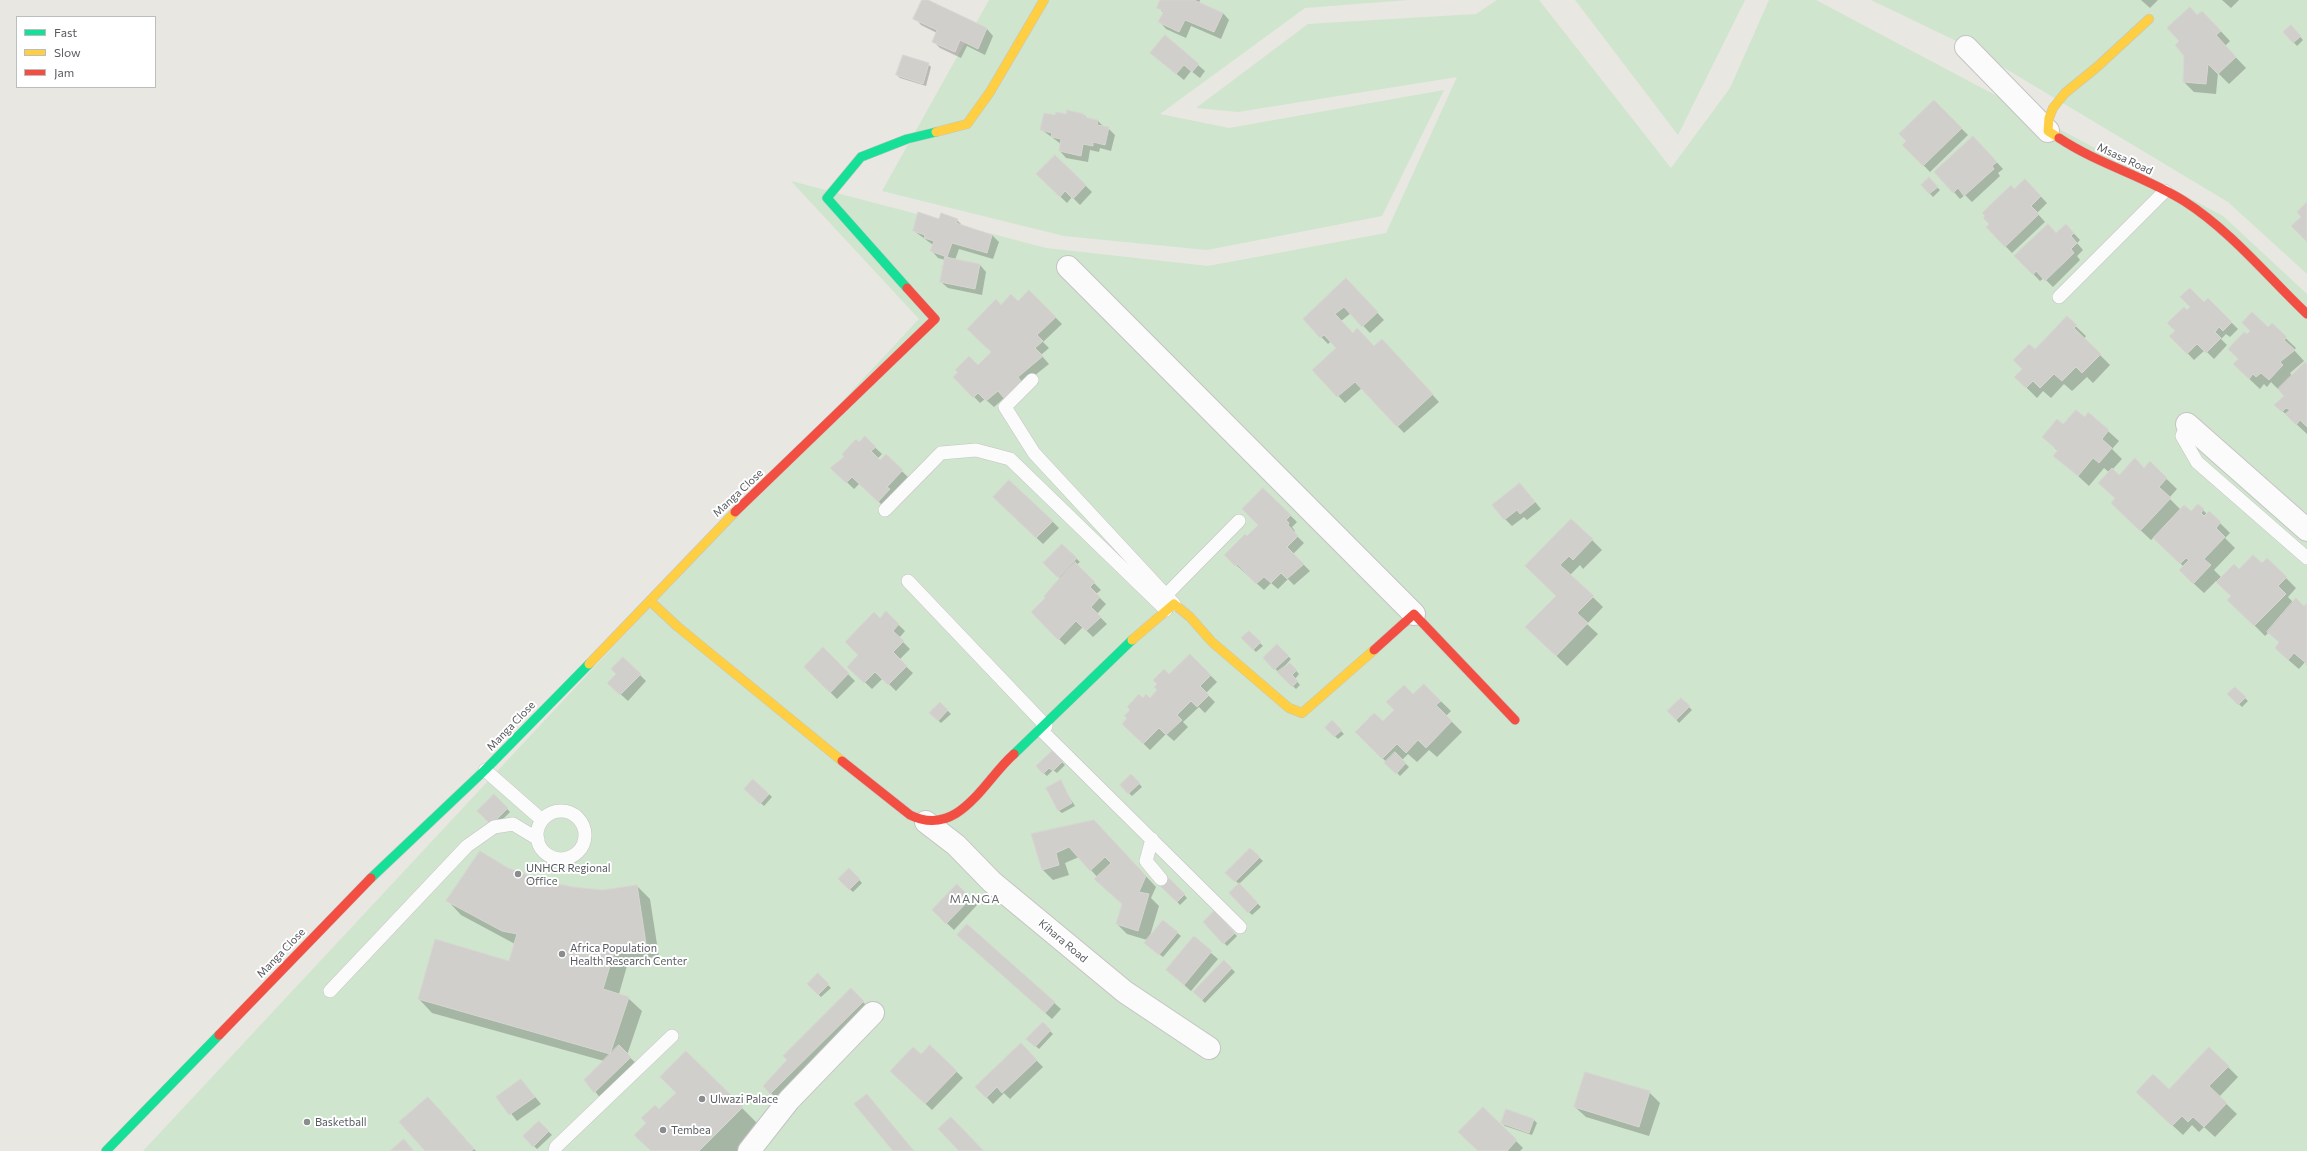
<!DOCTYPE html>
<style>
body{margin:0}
#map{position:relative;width:2307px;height:1151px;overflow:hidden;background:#e8e7e2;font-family:Commissioner,sans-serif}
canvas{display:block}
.legend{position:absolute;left:16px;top:16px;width:140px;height:72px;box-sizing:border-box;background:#fff;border:1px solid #bcbdbf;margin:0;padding:5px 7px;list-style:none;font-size:12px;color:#585b60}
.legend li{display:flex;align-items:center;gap:8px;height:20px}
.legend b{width:20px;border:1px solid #bcbdbf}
</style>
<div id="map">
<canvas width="2307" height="1151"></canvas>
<ul class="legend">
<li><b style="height:5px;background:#16e098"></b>Fast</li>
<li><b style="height:5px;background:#ffcf43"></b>Slow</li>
<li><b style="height:5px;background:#f24e42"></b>Jam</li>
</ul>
</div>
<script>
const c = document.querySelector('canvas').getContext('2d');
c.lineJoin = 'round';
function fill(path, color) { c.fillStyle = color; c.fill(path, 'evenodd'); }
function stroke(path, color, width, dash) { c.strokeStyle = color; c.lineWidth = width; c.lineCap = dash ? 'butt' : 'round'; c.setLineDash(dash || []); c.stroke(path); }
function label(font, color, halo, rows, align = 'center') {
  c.font = font + ' Commissioner,sans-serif'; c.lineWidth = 4; c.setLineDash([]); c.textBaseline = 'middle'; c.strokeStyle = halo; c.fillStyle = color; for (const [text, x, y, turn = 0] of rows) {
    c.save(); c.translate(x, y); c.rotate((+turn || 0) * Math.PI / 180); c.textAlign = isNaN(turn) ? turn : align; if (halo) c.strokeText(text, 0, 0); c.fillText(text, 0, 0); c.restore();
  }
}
fill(new Path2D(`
 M989,0H1408L1305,8L1160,114L1229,128L1444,90L1382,216L1207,250L1064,236L882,191Z
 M1497,0H1539L1671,168L1730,88L1769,0H1816L2223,216L2307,294V1151H143L919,319L791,181L1046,248L1208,266L1386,233L1457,77L1238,112L1196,108L1308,24L1476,14Z
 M1575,0H1745L1678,135Z
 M1871,0H2307V274L2228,202L1971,48Z`), '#cfe5cd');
fill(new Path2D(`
 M923,0L987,29L993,36L985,55L967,46L961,58L940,48L933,41L937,33L921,25L915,18Z
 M1161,0H1200L1199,3L1223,13L1229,20L1221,39L1191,26L1186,38L1166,29L1160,22L1164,13L1158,7Z
 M2141,0H2158L2150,8Z
 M2222,0H2239L2231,8Z
 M2190,8L2198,16L2212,22L2230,41L2225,46L2246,68L2229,84L2218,73L2216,94L2194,92L2184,82L2185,55L2180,41Z
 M2291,26L2303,40L2297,46L2284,32Z
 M1165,37L1205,71L1200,78L1191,71L1184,80L1158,59Z
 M928,64L931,67L926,86L900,78L897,75Z
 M1934,101L1968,135L1930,172L1904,145Z
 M1067,115H1084L1088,119L1098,121L1104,127L1108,128L1115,135L1111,151L1100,148L1099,152L1090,150L1088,162L1066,158L1060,151L1061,144L1042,130L1056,116Z
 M1980,144L2003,169L1998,173L2000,176L1972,202L1965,195L1960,199L1954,192Z
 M1055,156L1092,192L1080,205L1072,197L1067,203L1037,174Z
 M1929,179L1940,190L1933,197L1922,185Z
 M2025,180L2047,203L2037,213L2045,222L2012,253L1987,227L2015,190Z
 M940,220H957L964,227L992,235L999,242L993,259L959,249L955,260L980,265L986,272L982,295L948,288L941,282L945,260L938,258L932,251L933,245L914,231Z
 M2066,225L2080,240L2077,243L2083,250L2077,256L2080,260L2053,287L2044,278L2040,281L2016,256L2056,234Z
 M1353,287L1384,320L1370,333L1351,313L1341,321L1353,334L1374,347H1389L1439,402L1404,433L1362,388L1345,403L1314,370L1338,348L1331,341L1328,344L1304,319Z
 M1029,291L1062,324L1043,342L1049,348L1041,355L1049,364L1024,384L1011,404L1005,397L994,407L985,399L980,403L955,377L978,366L992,352L1001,306L1018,303Z
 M2208,299L2238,329L2230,337L2226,334L2221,339L2227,345L2214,359L2205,350L2194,360L2171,336L2176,331L2187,312Z
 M2067,318L2086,336L2084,339L2110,365L2093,383L2087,377L2072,391L2064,384L2051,398L2043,391L2037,398L2026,387L2023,369L2035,351Z
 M2272,325L2296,348L2294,350L2304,361L2290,373L2292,376L2307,365V434L2276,405L2285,396L2271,382L2267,387L2264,384L2260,389L2244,374L2239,359L2248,336L2268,328Z
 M2089,414L2119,441L2112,449L2122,459L2112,470L2119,476L2144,469L2150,463L2177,489L2169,498L2181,510L2191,513L2198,505L2207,514L2209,512L2230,533L2225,538L2235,548L2214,570L2221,577L2262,565L2286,578L2296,588L2288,597L2294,603L2305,607L2307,605V665L2305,662L2299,669L2286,658L2276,648L2280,643L2269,632L2265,636L2239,610L2232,597L2216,581L2204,593L2191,581L2184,567L2154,537L2151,540L2122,513L2116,499L2100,483L2110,473L2104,468L2089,486L2055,455L2058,451L2043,437L2063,426L2085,419Z
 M865,438L882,454L877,459L880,462L886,456L909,478L885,508L860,483L854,489L832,468Z
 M1263,489L1297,522L1292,527L1295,531L1294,533L1304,543L1293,554L1310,571L1294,585L1288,579L1278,589L1271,583L1264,590L1225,555L1260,525Z
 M1527,492L1541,509L1527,520L1524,517L1512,526L1505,519Z
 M1001,504L1052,521L1059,528L1043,544Z
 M1572,520L1602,550L1583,569L1580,565L1570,575L1603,607L1587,624L1598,634L1567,666L1537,637L1557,596L1527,566Z
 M1062,545L1080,562L1076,565L1101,590L1096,594L1106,604L1097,614L1107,624L1093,637L1083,627L1065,645L1032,612L1047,598L1060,578L1045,563Z
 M886,613L905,631L899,638L910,649L899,660L913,673L896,691L883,678L872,689L849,667L859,655Z
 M1249,632L1263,646L1256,652L1242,638Z
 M1277,646L1291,659L1281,670L1290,664L1299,674L1295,679L1300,685L1296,689L1264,658Z
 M823,649L855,681L837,699L805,667Z
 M1190,655L1217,682L1206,693L1215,702L1205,713L1199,707L1183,722L1188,727L1174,741L1166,734L1150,750L1123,724L1143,699H1150Z
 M623,658L646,681L628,701L615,689Z
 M1424,685L1451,711L1446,716L1462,732L1437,757L1429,750L1417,762L1408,754L1402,760L1409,767L1400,776L1357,732L1383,723Z
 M2235,688L2248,701L2242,707L2229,694Z
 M1681,699L1692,710L1679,723L1669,711Z
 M940,703L951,714L941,723L930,713Z
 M1332,722L1344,734L1338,739L1326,728Z
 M1052,752L1065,765L1057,773L1053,770L1047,776L1037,767Z
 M1131,775L1142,787L1132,796L1121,785Z
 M1060,782L1075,806L1062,813L1058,810Z
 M749,792L769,794L772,797L764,806Z
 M494,795L510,812L495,827Z
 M1104,831L1156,887L1151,898L1159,906L1149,939L1163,921L1181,936L1163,957L1149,946L1147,940L1127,934L1117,924L1123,905L1079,857L1065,863L1069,875L1053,880L1043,870L1032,835Z
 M1250,849L1263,861L1239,884L1227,873Z
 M507,869L542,882L573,888L604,891L637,886L650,899L659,957L629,959L619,994L628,998L642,1011L627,1055L637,1064L601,1099L586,1080L604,1061L432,1013L419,999L509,962L515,944L461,915L448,901Z
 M849,869L862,883L853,892L839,879Z
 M1169,879L1187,898L1180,905L1162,886Z
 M957,885L977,905L954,930L933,910Z
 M1239,885L1261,907L1252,915L1230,893Z
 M1214,912L1237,936L1227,946L1204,922Z
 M968,926L1061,1009L1052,1019L966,942Z
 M1194,938L1218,959L1191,991L1167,970Z
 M1224,961L1235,972L1205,1003L1194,992Z
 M818,975L831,988L821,997L808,984Z
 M851,990L870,1009L778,1100L764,1086Z
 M1043,1024L1053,1034L1039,1049L1028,1039Z
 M1021,1045L1043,1067L1010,1099L1004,1093L993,1104L977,1087Z
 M930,1046L963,1078L932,1110L891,1071L921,1056Z
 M686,1052L762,1128L738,1151H652L648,1123L678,1093Z
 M2228,1067L2238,1077L2219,1097L2237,1114L2215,1137L2204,1127L2199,1132L2192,1125L2183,1135L2147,1102L2169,1090Z
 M521,1080L541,1104L517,1121L498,1097Z
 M1649,1092L1660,1103L1649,1136L1586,1117L1575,1107Z
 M428,1098L438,1108L476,1151H426Z
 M1483,1108L1523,1148L1520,1151H1479Z
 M1533,1119L1537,1123L1532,1135L1505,1126L1502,1123Z
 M539,1122L552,1135L537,1149L524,1136Z`), '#0003');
const building = new Path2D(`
 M922,0H928L987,28L978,49L960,40L955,52L932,42L937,30L913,19Z
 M1160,0H1194L1223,13L1214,32L1185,20L1179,32L1158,22L1164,11L1157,8Z
 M2190,7L2197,15L2202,11L2221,31L2216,35L2236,57L2218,74L2208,64L2206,84L2183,82L2184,56L2175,45L2179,41L2167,28Z
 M2291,25L2301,36L2293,43L2283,32Z
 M1165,35L1199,64L1192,72L1184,65L1176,74L1150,53Z
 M903,55L929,63L923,84L896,75Z
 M1934,100L1962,128L1923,166L1902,145L1906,141L1899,134Z
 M1067,110L1084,114V117L1098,120L1097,125L1109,127L1105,145L1093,142V146L1083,144L1081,156L1059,151L1061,139L1051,137L1052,133L1040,130L1044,113L1055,115L1056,112L1066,114Z
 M1973,136L1997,162L1992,166L1994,169L1964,196L1958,188L1953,193L1934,172Z
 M1055,155L1086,185L1073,199L1065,191L1060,197L1036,174Z
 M1929,177L1938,187L1929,194L1921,185Z
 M2025,179L2041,196L2031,206L2039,214L2005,247L1986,227L1989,224L1983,218L1985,216L1982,213L2011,185L2014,189Z
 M2307,202V242L2291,226L2301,217L2297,212Z
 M918,212L939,219L941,213L958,219L956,223L992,235L987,253L952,243L947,257L930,251L934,241L924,238L925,235L913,231Z
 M2048,224L2056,233L2066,224L2074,233L2071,236L2077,243L2071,249L2074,253L2045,281L2036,271L2033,275L2014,256Z
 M945,257L980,264L975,289L940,282Z
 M1346,278L1378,312L1362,327L1344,307L1335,314L1353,333L1357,328L1374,346L1382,339L1433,394L1397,427L1355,382L1337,397L1312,370L1336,348L1324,335L1320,338L1303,319Z
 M2190,288L2204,302L2208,298L2232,322L2223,331L2219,327L2215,332L2221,338L2206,353L2197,344L2187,354L2169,336L2175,331L2167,323L2184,307L2187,310L2190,307L2180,297Z
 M1029,290L1056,317L1037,335L1043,341L1035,348L1043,356L1018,377L1021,381L1004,398L998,391L986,401L978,393L973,398L953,377L958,372L955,370L969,356L978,365L991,352L967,329L996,299L1001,305L1011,294L1018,301Z
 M2252,312L2268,327L2272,323L2287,337L2284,340L2295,350L2280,362L2283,365L2269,380L2261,373L2256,377L2253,374L2249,379L2233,364L2238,359L2228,349L2244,332L2247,334L2250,331L2242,323Z
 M2067,316L2077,325L2074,328L2101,354L2082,373L2076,367L2062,381L2054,374L2040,388L2033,381L2026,388L2014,377L2022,369L2013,360L2029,344L2035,349Z
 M2305,362L2307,364V427L2300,420L2296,425L2285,414L2290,410L2286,408L2282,412L2274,405L2284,396L2278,389Z
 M2076,410L2085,417L2088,412L2109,430L2102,439L2112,448L2099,463L2093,458L2078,476L2053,456L2058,450L2042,437L2057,419L2063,424Z
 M865,436L876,447L871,451L880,460L886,454L903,470L887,487L890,489L878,502L852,477L846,483L830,468L844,457L842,454L856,439L859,442Z
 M2135,458L2144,468L2150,461L2167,478L2159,487L2171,498L2140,531L2111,503L2115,498L2098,483L2112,468L2119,475Z
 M1009,480L1053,521L1036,538L993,497Z
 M1520,483L1535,502L1520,514L1517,510L1504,520L1492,505Z
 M1263,488L1291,515L1286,520L1289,523L1288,525L1298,536L1287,547L1304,564L1287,579L1281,573L1271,583L1264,577L1256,584L1237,564L1235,566L1224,555L1245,534L1247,536L1258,525L1242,509Z
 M2198,504L2204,509L2201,513L2204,516L2209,511L2221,522L2216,528L2225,537L2204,559L2211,565L2193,584L2179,570L2189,560L2186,558L2180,564L2153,538L2184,505L2191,511Z
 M1571,519L1593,539L1573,560L1569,556L1560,565L1594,596L1577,613L1588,623L1556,656L1525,627L1556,596L1525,566Z
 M1062,544L1077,558L1058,578L1043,563Z
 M2253,555L2262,563L2267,558L2287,577L2278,586L2286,594L2254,626L2227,600L2231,596L2216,582L2234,564L2239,569Z
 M1075,562L1095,582L1090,587L1100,597L1091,607L1101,617L1086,631L1076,621L1058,640L1031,612L1045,598L1044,596L1057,581Z
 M2296,598L2304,606L2307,603V664L2294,653L2288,660L2275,648L2279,642L2267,632Z
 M886,611L899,624L893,631L904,641L893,652L907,666L888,685L875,672L864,683L847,667L858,655L845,642L874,612L880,618Z
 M1249,631L1261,642L1253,650L1241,638Z
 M1277,644L1289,656L1274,670L1263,658Z
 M823,647L849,673L830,693L804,667Z
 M1190,654L1211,675L1200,686L1209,695L1197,707L1191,701L1177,715L1182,720L1166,735L1159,728L1143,744L1122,724L1127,718L1124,716L1130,710L1127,707L1139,694L1143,698L1146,694L1150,698L1157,690L1154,687L1157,684L1153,680L1164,669L1169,674Z
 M623,657L641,674L620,695L607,683L616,674L611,669Z
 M1290,663L1297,670L1292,675L1298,681L1292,687L1277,672Z
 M1424,684L1441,701L1436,705L1452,721L1426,748L1418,740L1406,753L1397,744L1382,759L1355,732L1374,713L1383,721L1394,710L1386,702L1404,685L1413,694Z
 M2235,687L2246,697L2238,705L2227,694Z
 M1681,698L1690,706L1676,720L1667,711Z
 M940,702L948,710L938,721L929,713Z
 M1332,720L1342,730L1334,737L1325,728Z
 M1052,751L1063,761L1053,771L1049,768L1043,774L1036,766Z
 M1395,752L1406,763L1396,774L1384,763Z
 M1131,774L1140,783L1128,794L1120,785Z
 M753,779L769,794L760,804L744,789Z
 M1061,780L1072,803L1058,811L1046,788Z
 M494,794L508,808L491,825L477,811Z
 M1094,820L1146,876L1139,892L1149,894L1138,931L1116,924L1122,904L1094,879L1111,863L1105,857L1090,871L1069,847L1056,853L1059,865L1042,870L1031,834Z
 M1250,848L1260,857L1235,882L1225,873Z
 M480,851L508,868L542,881L573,887L603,890L637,885L646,944L616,946L603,989L629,997L610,1054L418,999L435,939L509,961L517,934L502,931L446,901Z
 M849,868L860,879L849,890L838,879Z
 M1169,878L1185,894L1177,902L1160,886Z
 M1239,883L1258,903L1248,913L1229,893Z
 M957,884L971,898L946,924L932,910Z
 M1214,911L1235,933L1223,944L1203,922Z
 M1163,920L1178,932L1159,955L1144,943Z
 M967,924L1055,1002L1045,1013L957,935Z
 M1194,936L1212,951L1184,985L1166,970Z
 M1224,960L1232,968L1202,1000L1193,992Z
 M818,973L829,984L818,995L807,984Z
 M851,988L864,1001L770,1094L763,1086L787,1060L783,1056Z
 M1043,1022L1051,1030L1035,1047L1026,1039Z
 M1021,1043L1037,1060L1002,1093L997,1087L986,1098L975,1087Z
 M619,1045L631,1057L594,1093L584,1080Z
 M930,1045L957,1071L925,1104L890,1071L913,1047L921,1054Z
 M2209,1047L2229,1066L2209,1086L2227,1103L2204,1127L2193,1117L2188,1122L2182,1116L2172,1126L2136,1092L2153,1074L2169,1089Z
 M686,1051L743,1107L699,1151H651L634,1135L646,1123L641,1118L655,1105L659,1109L676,1093L660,1077Z
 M1585,1072L1650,1091L1639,1127L1574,1107Z
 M521,1079L535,1097L509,1115L496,1097Z
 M867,1094L914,1151H893L854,1104Z
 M428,1097L474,1149L471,1151H425L399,1122Z
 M1483,1107L1517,1140L1507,1151H1478L1458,1132Z
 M1506,1109L1534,1119L1529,1133L1501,1123Z
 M951,1117L984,1151H959L938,1129Z
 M539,1121L549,1131L533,1147L523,1136Z
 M404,1139L414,1151H390Z`);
fill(building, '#d0cfcc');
stroke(building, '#d8d6d1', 1);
const lane = new Path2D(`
 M2059,297L2165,191
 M1032,380L1005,407L1034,453L1174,604
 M2187,424L2182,436L2197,462L2307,558
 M885,510L941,453L976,450L1010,459L1166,610
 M908,581L1046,726
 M1166,595L1239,521
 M1041,730L1240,927
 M485,770L542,820
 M537 835a24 24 0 1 1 48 0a24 24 0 1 1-48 0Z
 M1152,839L1146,861L1161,879
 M330,991L467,846L494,827L513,824L538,839
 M555,1151L556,1147L672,1036`);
const street = new Path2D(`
 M1966,47L2048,131
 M1068,267L1414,614
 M2187,424L2307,530
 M926,822L956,845L992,882L1125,992L1209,1048
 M749,1151L789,1100L873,1013`);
const fast = new Path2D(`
 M907,288L827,198L861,157L907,139L936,132
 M1014,754L1132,640
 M371,878L485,770L589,664
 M106,1151L219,1035`);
const slow = new Path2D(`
 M936,132L967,124L990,92L1044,0
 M2059,138L2048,131L2049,118L2053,108L2065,93L2097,67L2149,19
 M650,601L678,627L842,761
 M1132,640L1174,604L1190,617L1212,642L1289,708L1302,713L1374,650
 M589,664L735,512`);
const jam = new Path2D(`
 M2059,138C2098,164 2144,176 2184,201C2231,231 2267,276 2307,314
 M735,512L935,319L907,288
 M1374,650L1414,614L1515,720
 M842,761L910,815C959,839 984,780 1014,754
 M219,1035L371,878`);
stroke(lane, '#c4c4c3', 14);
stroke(street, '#c4c4c3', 24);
stroke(fast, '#c5c5c4', 10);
stroke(slow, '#c5c5c4', 10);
stroke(jam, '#c5c5c4', 10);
stroke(lane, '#fcfbfb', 13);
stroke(street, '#fcfbfb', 22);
stroke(fast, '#16e098', 9);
stroke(slow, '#ffcf43', 9);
stroke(jam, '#f24e42', 9);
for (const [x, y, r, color] of [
 [518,874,4,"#8a8c8e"],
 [562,954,4,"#8a8c8e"],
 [702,1099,4,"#8a8c8e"],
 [307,1122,4,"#8a8c8e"],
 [663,1130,4,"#8a8c8e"]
]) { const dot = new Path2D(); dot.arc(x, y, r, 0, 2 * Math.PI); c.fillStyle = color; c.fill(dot); stroke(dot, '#fff', 1.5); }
label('11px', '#585b60', '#fff', [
 ["Msasa Road",2125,159,25],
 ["Manga Close",738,493,-43],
 ["Manga Close",511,726,-46],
 ["Kihara Road",1063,941,40],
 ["Manga Close",281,953,-46]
]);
label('11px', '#585b60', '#fff', [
 ["UNHCR Regional",526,868],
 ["Office",526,881],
 ["Africa Population",570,948],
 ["Health Research Center",570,961],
 ["Ulwazi Palace",710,1099],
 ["Basketball",315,1122],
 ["Tembea",671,1130]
], 'left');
c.letterSpacing = '1px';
label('12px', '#696d72', '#fff', [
 ["MANGA",975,899]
]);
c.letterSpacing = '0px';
</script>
